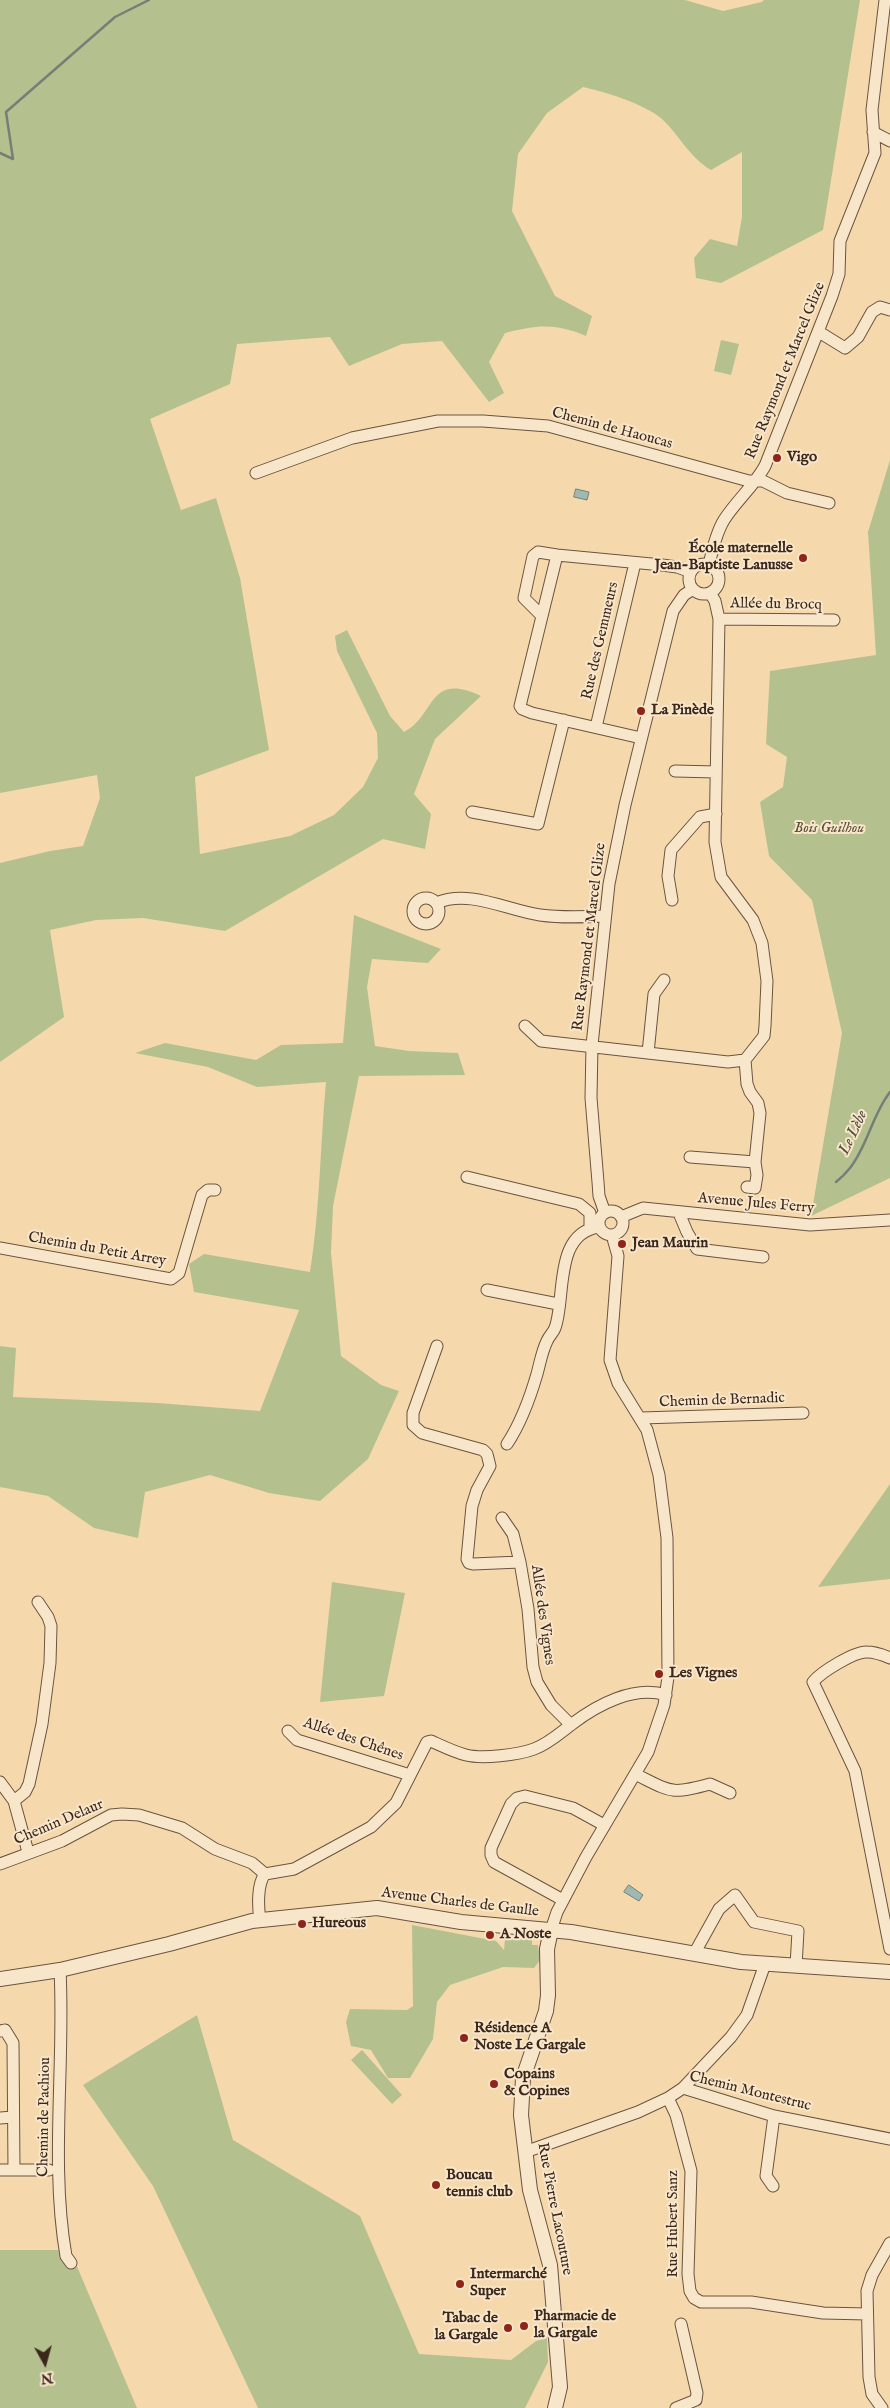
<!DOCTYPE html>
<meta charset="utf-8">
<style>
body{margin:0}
#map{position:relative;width:890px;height:2408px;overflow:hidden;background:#f5d9ad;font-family:"IM FELL English",serif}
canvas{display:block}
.north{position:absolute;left:20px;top:2338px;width:50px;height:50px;-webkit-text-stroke:4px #f8e6ca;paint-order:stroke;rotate:173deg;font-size:14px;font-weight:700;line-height:20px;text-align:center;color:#3c271c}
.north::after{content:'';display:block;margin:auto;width:18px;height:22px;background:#3c271c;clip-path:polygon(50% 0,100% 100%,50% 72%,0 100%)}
</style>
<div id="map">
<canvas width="890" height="2408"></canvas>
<div class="north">N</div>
</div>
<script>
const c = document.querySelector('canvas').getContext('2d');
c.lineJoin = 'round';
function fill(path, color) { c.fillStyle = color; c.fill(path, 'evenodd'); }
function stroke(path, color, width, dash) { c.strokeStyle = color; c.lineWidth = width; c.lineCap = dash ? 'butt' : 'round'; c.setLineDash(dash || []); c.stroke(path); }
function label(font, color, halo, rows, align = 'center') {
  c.font = font + ' "IM FELL English",serif'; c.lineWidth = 4; c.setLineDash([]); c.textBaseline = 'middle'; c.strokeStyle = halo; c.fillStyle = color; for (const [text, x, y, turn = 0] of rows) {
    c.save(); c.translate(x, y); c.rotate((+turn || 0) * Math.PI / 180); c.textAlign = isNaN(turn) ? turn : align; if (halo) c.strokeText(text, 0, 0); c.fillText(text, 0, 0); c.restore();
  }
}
fill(new Path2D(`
 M0,0H685L723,11L762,2L764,0H860L823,230L721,283L696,278L694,258L710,239L737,246L742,217V152L711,170C690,158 680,136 662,119C645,104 605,92 583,87L547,113L518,154L512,211L555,296L592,316L586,336C554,323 538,325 505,333L489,362L504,393L489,402L442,341L402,344L349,366L330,337L237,344L230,384L150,419L181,510L216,498L240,578L269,750L195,777L200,854L290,836L334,815L363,787L378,758L377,733L337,651L335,636L347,630L390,716L404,732C436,716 427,671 481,696L435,739L414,794L431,814L425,849L383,839L225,931L143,918L96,920L50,930L64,1017L0,1062V863L50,851L83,846L100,798L97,775L0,793Z
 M721,340L739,344L731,375L714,371Z
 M890,460V1178L811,1216L842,1033L812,900L769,856L760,802L783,787L787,757L766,744L770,671L876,655L868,532Z
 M354,915L441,949L428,963L372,959L367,987L375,1046L409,1051L458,1053L465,1075L359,1076L333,1206L331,1253L341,1356L381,1385L399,1391L368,1459L320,1501L269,1493L210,1475L145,1492L138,1538L94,1528L48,1496L0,1487V1346L16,1348L13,1397L158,1403L260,1411L299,1310L194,1292L189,1264L204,1254L310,1272C320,1209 320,1146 326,1082L257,1087L208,1067L135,1053L165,1043L256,1060L281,1045L343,1043Z
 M890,1484V1579L818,1587Z
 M332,1582L405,1593L384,1696L320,1702Z
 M412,1925L496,1941L504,1950L505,1939L532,1940V1945H538L540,1960L534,1968L503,1967L450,1985L437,2002L433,2039L410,2078H388L371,2050L351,2046L346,2022L350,2009L407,2010L413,2006Z
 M197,2015L233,2140L360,2216L419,2354L511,2360L536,2341L547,2338L548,2362L525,2408H258L153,2186L83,2085Z
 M362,2050L402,2095L392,2104L351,2060Z
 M0,2250H70L137,2408H0Z`), '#b5c08f');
const water = new Path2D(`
 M576,489L589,492L587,500L574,497Z
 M629,1885L643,1895L639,1901L624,1892Z`);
fill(water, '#9db9b1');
stroke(water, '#767f75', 1);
stroke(new Path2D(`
 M0,153L13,159L6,112L115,17L149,0
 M836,1182C841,1178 846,1173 850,1168C868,1145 872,1115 890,1092`), '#767f75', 2.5);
const minor = new Path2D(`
 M873,132L890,141
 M819,332L845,348L858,337L872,312L880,307L890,310
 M256,473L352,438L438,421H483L548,426L749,481H763L787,493L829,503
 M689 579a15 15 0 1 1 30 0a15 15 0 1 1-30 0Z
 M709,565C712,551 716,533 724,520C736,501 754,486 765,466L832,296L839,274L840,241L875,153L872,110L885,0
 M541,615L524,598L533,556L538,552L557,555
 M719,619L834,620
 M596,727L635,563
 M641,738L532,713L522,709L520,706L557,555L662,565L677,567L691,572
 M675,771L716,772
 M472,812L538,824L564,720
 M413 911a13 13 0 1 1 26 0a13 13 0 1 1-26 0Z
 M672,900L668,876L671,850L700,817L716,814
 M436,903C470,889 506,910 540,915C562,918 583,917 605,916
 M525,1026L541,1041L728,1062L745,1060L764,1036L765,1026L767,981L762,943L753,920L721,877L715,842L719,619L715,601L710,593
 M648,1053L654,994L664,980
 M690,1157L755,1162L760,1113L758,1103L750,1092L747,1084L745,1060
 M467,1177L579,1204L590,1213V1229
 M747,1187L755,1188L757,1175L755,1162
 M599 1223a12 12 0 1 1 24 0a12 12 0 1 1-24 0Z
 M605,1213L599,1196L598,1182L591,1098L592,1045L609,884L625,805L673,611L684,595L693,589
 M679,1213L687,1232L697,1249L763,1257
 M621,1217L643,1208L810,1225L890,1220
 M0,1248L171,1279L179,1273L202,1195L208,1190H215
 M487,1290L558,1304
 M437,1346L413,1413V1425L422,1433L483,1450L487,1454L490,1466L477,1490L472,1506L467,1559L469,1563L473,1564L520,1562
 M641,1418L803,1413
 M507,1444C521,1423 530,1398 537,1374C540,1363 542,1351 547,1341C549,1336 553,1333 555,1328C566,1299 553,1233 599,1227
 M502,1518L513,1534L520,1562L528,1609L533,1667L537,1682L551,1705L571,1725
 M890,1658C883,1655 874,1652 867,1652C855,1651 821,1672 813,1682L855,1771L890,1949
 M288,1731L297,1740L410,1775
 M635,1774C672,1792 670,1795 710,1784L730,1793
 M0,1782L14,1801L28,1852
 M14,1801L25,1792L29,1784L42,1724L50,1663L51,1626L48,1617L38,1602
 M0,1864L62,1841L111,1815L122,1814L139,1815L182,1828L215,1849L252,1863L265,1874
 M563,1900L494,1862L491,1855V1848L511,1804L517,1798L525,1796L573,1808L604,1825
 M260,1920C258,1907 257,1884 265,1874L294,1869L371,1827L396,1803L427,1742L431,1741C442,1746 454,1752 466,1755C482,1759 518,1755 534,1749C548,1744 560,1733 572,1724C597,1705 634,1685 666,1695
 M551,1930L557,1912L586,1857L648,1752L664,1705L668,1677L667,1538L659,1475L647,1430L618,1383L610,1360L618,1256L612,1235
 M694,1954L719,1909L735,1895L754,1922L798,1931L796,1966
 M60,1970C65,2064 50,2164 66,2256L71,2263
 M0,2031L5,2030L13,2043L14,2170
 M683,2088L774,2116L890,2139
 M668,2098L676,2115L691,2171L688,2274L690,2291L694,2298L701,2302H751L823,2313L867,2314
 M0,2118L13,2117
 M525,2152L638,2112L668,2098L683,2088L731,2037L747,2015L765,1964
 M0,2170H49
 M773,2186L766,2176L774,2116
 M676,2408L696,2400L697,2393L681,2324
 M882,2408L872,2394L869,2377L867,2291L872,2275L890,2243`);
const tertiary = new Path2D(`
 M551,1930L547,1949L548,1995L546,2011L523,2078L521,2115L530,2190L550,2265L560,2387L555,2408
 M0,1979L60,1970L169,1944L252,1921L377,1908L461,1922L571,1932L741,1962L890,1972`);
stroke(minor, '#6a5440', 13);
stroke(tertiary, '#6a5440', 16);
stroke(minor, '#f8e6ca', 11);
stroke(tertiary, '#f8e6ca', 14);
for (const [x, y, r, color] of [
 [777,458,5,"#8f2418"],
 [803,558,5,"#8f2418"],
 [641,711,5,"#8f2418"],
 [622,1244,5,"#8f2418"],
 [659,1674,5,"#8f2418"],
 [302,1924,5,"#8f2418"],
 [490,1935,5,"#8f2418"],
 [464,2038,5,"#8f2418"],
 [494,2084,5,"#8f2418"],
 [436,2185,5,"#8f2418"],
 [460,2284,5,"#8f2418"],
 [524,2326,5,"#8f2418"],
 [508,2328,5,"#8f2418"]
]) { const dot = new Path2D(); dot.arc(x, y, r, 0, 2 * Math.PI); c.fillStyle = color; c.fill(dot); stroke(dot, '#f8e6ca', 2); }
label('15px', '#3c271c', '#f8e6ca', [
 ["Rue Raymond et Marcel Glize",786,371,-68],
 ["Chemin de Haoucas",612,429,15],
 ["Allée du Brocq",776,605,1],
 ["Rue des Gemmeurs",601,641,-77],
 ["Rue Raymond et Marcel Glize",590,937,-83],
 ["Avenue Jules Ferry",756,1204,5],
 ["Chemin du Petit Arrey",97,1250,10],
 ["Chemin de Bernadic",722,1401,-2],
 ["Allée des Vignes",542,1615,82],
 ["Allée des Chênes",353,1740,19],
 ["Chemin Delaur",59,1823,-23],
 ["Avenue Charles de Gaulle",460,1903,7],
 ["Chemin Montestruc",750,2092,14],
 ["Chemin de Pachiou",45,2117,-89],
 ["Rue Pierre Lacouture",554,2209,79],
 ["Rue Hubert Sanz",674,2224,-90]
]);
label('bold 15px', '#3c271c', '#f8e6ca', [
 ["Vigo",787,458],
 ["École maternelle",793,549,"right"],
 ["Jean-Baptiste Lanusse",793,566,"right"],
 ["La Pinède",651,711],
 ["Jean Maurin",632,1244],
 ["Les Vignes",669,1674],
 ["Hureous",312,1924],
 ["A Noste",500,1935],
 ["Résidence A",474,2029],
 ["Noste Le Gargale",474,2046],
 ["Copains",504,2075],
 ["& Copines",504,2092],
 ["Boucau",446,2176],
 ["tennis club",446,2193],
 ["Intermarché",470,2275],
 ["Super",470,2292],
 ["Pharmacie de",534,2317],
 ["la Gargale",534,2334],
 ["Tabac de",498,2319,"right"],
 ["la Gargale",498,2336,"right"]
], 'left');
label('italic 15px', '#5a4d39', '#f8e6ca', [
 ["Bois Guilhou",829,829]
]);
label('italic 16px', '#544c41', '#f8e6ca', [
 ["Le Lèbe",854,1133,-65]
]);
</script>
